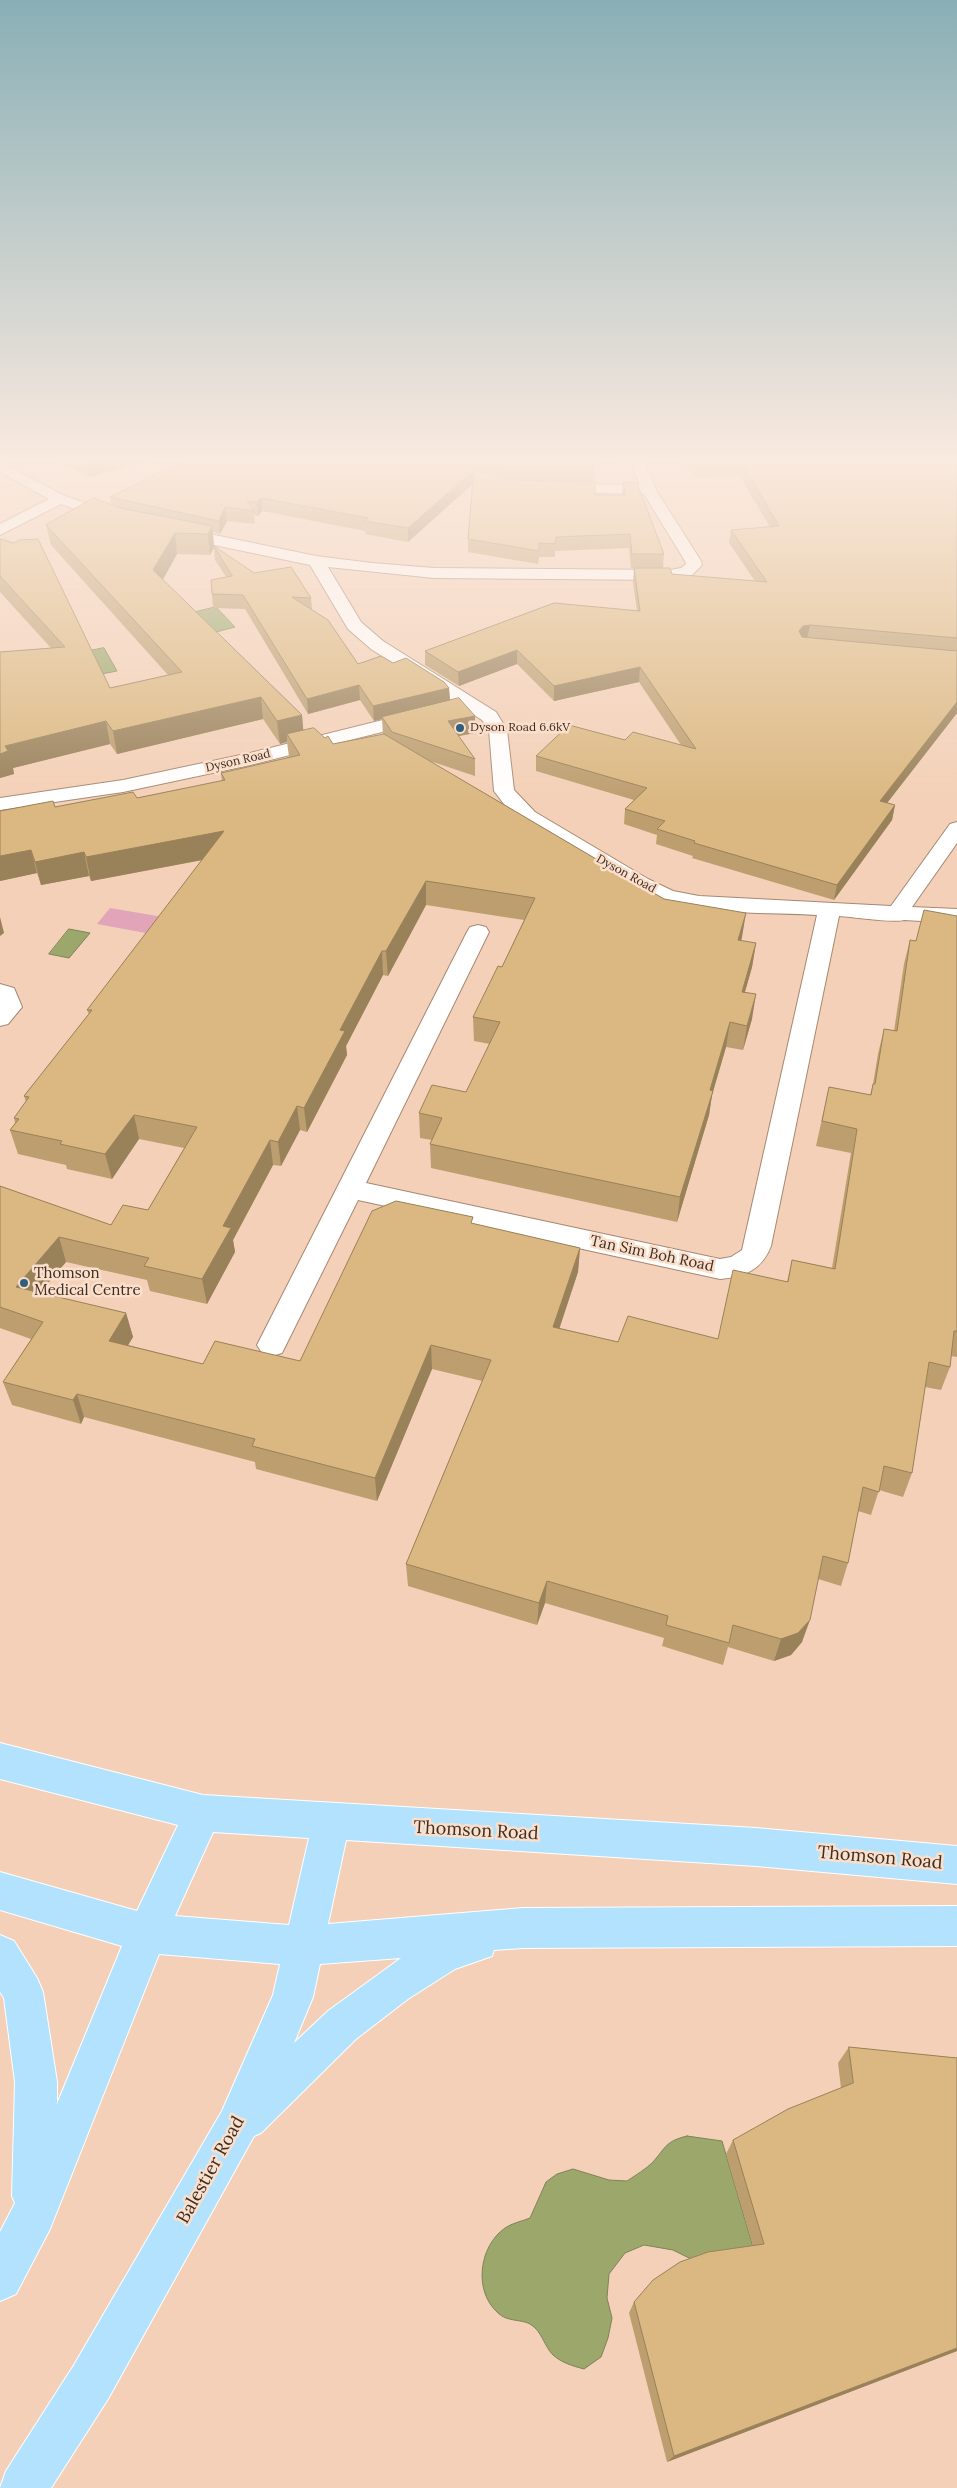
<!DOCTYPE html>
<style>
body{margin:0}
canvas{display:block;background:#f3d0b7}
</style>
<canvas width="957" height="2488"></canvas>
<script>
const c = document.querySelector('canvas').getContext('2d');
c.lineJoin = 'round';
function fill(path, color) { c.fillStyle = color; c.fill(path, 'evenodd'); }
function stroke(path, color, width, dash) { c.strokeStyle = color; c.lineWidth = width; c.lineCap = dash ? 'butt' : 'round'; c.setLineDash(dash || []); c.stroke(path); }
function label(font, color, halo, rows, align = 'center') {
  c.font = font + ' Lora,serif'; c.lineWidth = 5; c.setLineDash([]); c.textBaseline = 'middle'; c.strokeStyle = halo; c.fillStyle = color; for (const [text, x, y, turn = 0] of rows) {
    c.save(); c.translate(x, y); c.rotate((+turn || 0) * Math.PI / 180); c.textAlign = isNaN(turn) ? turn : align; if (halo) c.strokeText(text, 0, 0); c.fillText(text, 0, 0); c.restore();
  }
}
fill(new Path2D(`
 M110,908L163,917L151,934L97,924Z`), '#e2a4b8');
const water = new Path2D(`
 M216,607L235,627L216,632L197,616L196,612Z
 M104,648L117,671L102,674L89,651Z
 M69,929L90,933L69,958L49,954Z
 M687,2136L722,2141L757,2261L701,2264L673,2250L644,2245L625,2253L609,2274L607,2298L612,2318L608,2338L601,2357L584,2369C573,2366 562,2363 553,2355C544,2346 542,2331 530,2324C521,2319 507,2322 498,2313C473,2291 479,2246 505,2228C512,2223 523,2221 530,2218L546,2182L557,2174L573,2169L609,2180L627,2181C636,2175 646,2169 653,2162C666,2147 666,2141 687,2136Z`);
fill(water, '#9ca76c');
stroke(water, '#7f8356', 1);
const minor = new Path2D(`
 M629,458H643L656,490L701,561L702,565L692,575L670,580L434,578L328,567L361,622L383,641L496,712L507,730L514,790L535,812L648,879L673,891L699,896L891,906L950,824L957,822V843L912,907L957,909V923L904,920C892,923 854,917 839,916L771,1246C762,1270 744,1277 720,1279L358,1200L282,1353L272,1356L262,1353L257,1345L467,932L470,927L478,925L486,927L489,932L366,1183L720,1259L731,1257L742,1250L817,915C772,912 699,915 659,900C614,884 562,846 521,820L507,808L494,791L489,730L482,720L371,649L348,629L310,565L176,537L168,532L176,527L316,556L372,563L434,568L670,570L681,568L686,564L685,561L644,494L558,492L551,488L558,484L640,485Z
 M0,462L65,496L120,515L123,518L115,523L61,504L0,535V524L49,499L0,472Z
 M419,711L426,713L428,717L426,721L250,765L123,792L0,810V798L123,780L250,753Z
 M0,984L14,988L22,1007L8,1024L0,1026Z`);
const primary = new Path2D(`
 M0,1743L203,1795L756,1828L957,1846V1884L756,1866L346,1840L328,1924L523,1908L957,1906V1946L523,1948L494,1950L492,1956L455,1969L408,1999L356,2039L261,2133L254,2136L108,2399L51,2488H0L6,2471L74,2365L222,2111L273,1995L280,1964L159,1954L50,2229L16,2294L0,2301V2232L15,2203L12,2196L15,2082L4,1998L0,1992V1935L14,1941L37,1978L43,1992L57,2082V2104L122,1946L0,1910V1872L137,1911L178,1825L0,1779ZM213,1832L309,1838L289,1925L175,1916ZM401,1958L328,2011L294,2043L313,1997L320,1964Z`);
stroke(minor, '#a88871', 2);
stroke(primary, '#fff', 2);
fill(minor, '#fff');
fill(primary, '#b3e2fe');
fill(new Path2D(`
 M50,458H158L89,477Z
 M185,458H594V482L595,495H622L623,482L664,554L663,568L672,574L755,581L729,543L731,530L770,527L739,475L695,478L680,458H957V713L887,803L895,805L892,820L834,900L692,858L693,856L656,844L657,835L624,824L625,809L634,800L536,771V756L625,740L681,745L639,682L554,701L517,664L459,686L425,665V651L637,611L633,582L634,568H631L629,548L555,551V557H539L538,564L468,552V539L472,484L408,542L365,534V531L262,511L258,516L254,515L255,524L227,521L220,534L213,532L214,547L254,573L311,598L312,610L358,664L393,663L449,688L450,700L475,733L459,736L475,759V776L430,761L664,899L742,937L741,941L756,943L752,967L745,992L752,1019L743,1050L726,1047L712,1095L709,1115L677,1222L431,1168L430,1144L432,1140L420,1138L419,1113L466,1092L490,1044L474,1041L473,1017L502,967L524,920L426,905L388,976L383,975L346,1046L347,1055L307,1132L300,1130L281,1166L273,1165L233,1240L235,1252L207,1304L150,1291L147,1280L66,1262L40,1293L126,1313L133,1337L128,1345L203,1364L300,1361L473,1224L580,1248L578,1272L559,1328L618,1342L718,1339L787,1282L792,1260L832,1268L851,1153L816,1146L829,1087L870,1095L873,1084L878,1054L884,1029L894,1031L904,964L910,940L916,941L957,916V1357L951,1356L950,1367L941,1390L925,1387L912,1473L903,1497L879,1490L871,1515L858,1511L848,1563L841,1586L818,1579L802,1642L791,1655L774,1661L728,1647L723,1665L662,1646L664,1638L545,1603L537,1625L408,1586L406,1564L482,1381L432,1369L377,1501L256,1469L255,1462L84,1417L81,1424L12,1405L3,1382L31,1339L0,1328V1186L111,1225L148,1210L184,1148L139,1139L112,1179L67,1169L66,1165L18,1154L10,1130L15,1123L14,1118L26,1102L24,1096L89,1014L87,1010L203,860L91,881L89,876L41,885L37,873L0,881L55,807L137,798L222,781L221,773L289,757L287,742L280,744L263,719L117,754L110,744L13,768L14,774L0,778V652L51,648L0,592V539L110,688L168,675L51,545L46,525L112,505L110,497L185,460ZM214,548L215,560L226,577L212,594L213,608L245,609L308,714L360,700L374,721L382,719L383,735L333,744L325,738L303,730L302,715L163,580L177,554L210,555Z
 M612,458H621V466Z
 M849,2047L957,2058V2351L667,2462L629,2313L634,2302L753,2246L726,2154L733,2140L841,2088L838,2063Z`), '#bc9e6f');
fill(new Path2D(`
 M109,458H158L89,477L86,464Z
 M474,470V483L408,542V528Z
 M261,498L262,511L258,516L257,502Z
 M225,507L227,521L220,534L219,521Z
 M212,526L214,547L210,555L208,534Z
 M175,533L177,554L156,591L153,570Z
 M810,625L807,639L801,640L799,631L803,626Z
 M517,650V664L459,686L458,672Z
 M640,667L639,682L554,701V686Z
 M359,685L360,700L308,714L307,699Z
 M449,688L450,702L382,717V719L374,721L373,706Z
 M261,697L263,719L117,754L113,731Z
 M957,702V713L877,816L880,801Z
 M302,715L304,738L287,734V742L280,744L277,721Z
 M475,716V733L448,738V721Z
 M106,721L110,744L13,768L14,774L0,778V754L5,746Z
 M895,805L892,820L834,900L837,885Z
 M224,831L228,855L91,881L86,857Z
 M31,850L37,873L0,881V856Z
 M84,852L89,876L41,885L35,862Z
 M426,881V905L388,976L386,951Z
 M746,913L742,937L734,964L738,940Z
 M0,917L4,933L0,936Z
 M756,943L752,967L738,1016L742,992Z
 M382,951L383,975L346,1046L347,1055L307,1132L304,1108L340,1030Z
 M756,994L752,1019L743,1050L747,1026Z
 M730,1022L726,1047L712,1095L709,1115L677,1222L680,1197L710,1090Z
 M297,1106L300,1130L281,1166L278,1142Z
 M134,1115L139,1139L112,1179L105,1154Z
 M270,1140L273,1165L233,1240L235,1252L207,1304L202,1279L223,1226Z
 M59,1237L66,1262L24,1311L16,1287Z
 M580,1248L578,1272L552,1351L553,1327Z
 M126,1313L133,1337L116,1365L109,1341Z
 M431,1345L432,1369L377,1501L375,1478Z
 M77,1394L84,1417L81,1424L73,1400Z
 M547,1581L545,1603L537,1625L539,1603Z
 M810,1620L802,1642L791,1655L774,1661L781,1639Z
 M957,2348V2351L667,2462L674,2456Z`), '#99815a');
const building = new Path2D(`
 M74,458H109L86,464Z
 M186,458H445L506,480L595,482V495H625L623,482L637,483L664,554H632L630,534L556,537L555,544L539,543V551L468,539L474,470L408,528L364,521L368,518L261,498L257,502L247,501L254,511L225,507L219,521L110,497L186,460Z
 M480,458H594V469L509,468Z
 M691,458H957V638L810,625L803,626L799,631L802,637L957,651V702L880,801L895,805L837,885L694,843L695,841L657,829L665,821L625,809L647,788L536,756L569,725L625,740L633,732L696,749L640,667L554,686L517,650L458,672L425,651L554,603L640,611L634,568H670L672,574L767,582L731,530L779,526L741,462L696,465Z
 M94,498L120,508L212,526L208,534L175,533L153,570L302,715L277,721L261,697L113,731L106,721L5,746L8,751L0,754V652L65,647L0,576V539L14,543L19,540L38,539L110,688L182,672L46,525Z
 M214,546L254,573L291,567L311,598L292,597L328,620L358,664L381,656L393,663L406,658L444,682L449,688L373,706L359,685L307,699L243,595L212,594L211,580L232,576Z
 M459,698L475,716L448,721L475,759L392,732L382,717Z
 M314,728L325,738L328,736L333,744L384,734L664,899L746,913L738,940L756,943L742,992L756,994L747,1026L730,1022L710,1090L713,1091L680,1197L430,1144L442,1118L419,1113L432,1085L466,1092L500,1022L473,1017L498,966L502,967L535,898L426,881L386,951H382L340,1030L345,1031L304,1108L297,1106L278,1142L270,1140L223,1226L231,1228L202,1279L144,1266L149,1258L59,1237L16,1287L126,1313L109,1341L203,1364L215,1341L300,1361L372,1211L396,1201L473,1217L471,1223L580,1248L553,1327L618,1342L628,1316L718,1339L733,1270L788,1282L792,1260L835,1269L857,1129L822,1121L829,1087L871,1095L873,1084H875L884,1029L897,1031L910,940L916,941L924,910L957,916V1331H954L950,1367L929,1362L912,1473L884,1466L879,1492L863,1487L848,1563L823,1556L810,1620L798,1633L781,1639L733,1625L729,1643L666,1625L668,1616L547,1581L539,1603L406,1564L491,1360L431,1345L375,1478L252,1446L255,1439L77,1394L73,1400L3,1382L43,1322L0,1307V1186L111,1225L123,1205L148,1210L197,1127L134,1115L105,1154L60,1144L62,1141L10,1130L19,1119L14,1118L29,1097L24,1096L92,1010H87L224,831L86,857L84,852L35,862L31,850L0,856V811L53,801L55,807L133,792L137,798L225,780L221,773L300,755L287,734Z
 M849,2047L957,2058V2348L674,2456L634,2302L653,2280L680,2262L708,2252L764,2244L733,2140L788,2109L853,2083Z`);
fill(building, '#dbb881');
stroke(building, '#99815a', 1);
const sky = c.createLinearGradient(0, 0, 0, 806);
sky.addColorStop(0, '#89afb6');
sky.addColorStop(0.57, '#faeadf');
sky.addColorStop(1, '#faeadf00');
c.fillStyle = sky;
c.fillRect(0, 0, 957, 806);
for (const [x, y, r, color] of [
 [460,728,5,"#2e5f7d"],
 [24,1283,5,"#2e5f7d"]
]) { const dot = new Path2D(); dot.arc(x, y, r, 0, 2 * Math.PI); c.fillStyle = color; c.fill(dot); stroke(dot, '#fbdfcb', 2); }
label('12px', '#3c2e24', '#fbdfcb', [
 ["Dyson Road 6.6kV",470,728]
], 'left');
label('12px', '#3c2e24', '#fbdfcb', [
 ["Dyson Road",238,761,-13],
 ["Dyson Road",626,874,29]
]);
label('15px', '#3c2e24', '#fbdfcb', [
 ["Tan Sim Boh Road",652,1254,12]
]);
label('15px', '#3c2e24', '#fbdfcb', [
 ["Thomson",34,1274],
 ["Medical Centre",34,1291]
], 'left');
label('18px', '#3c2e24', '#fbdfcb', [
 ["Thomson Road",476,1831,3],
 ["Thomson Road",880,1858,5],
 ["Balestier Road",211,2170,-61]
]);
</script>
